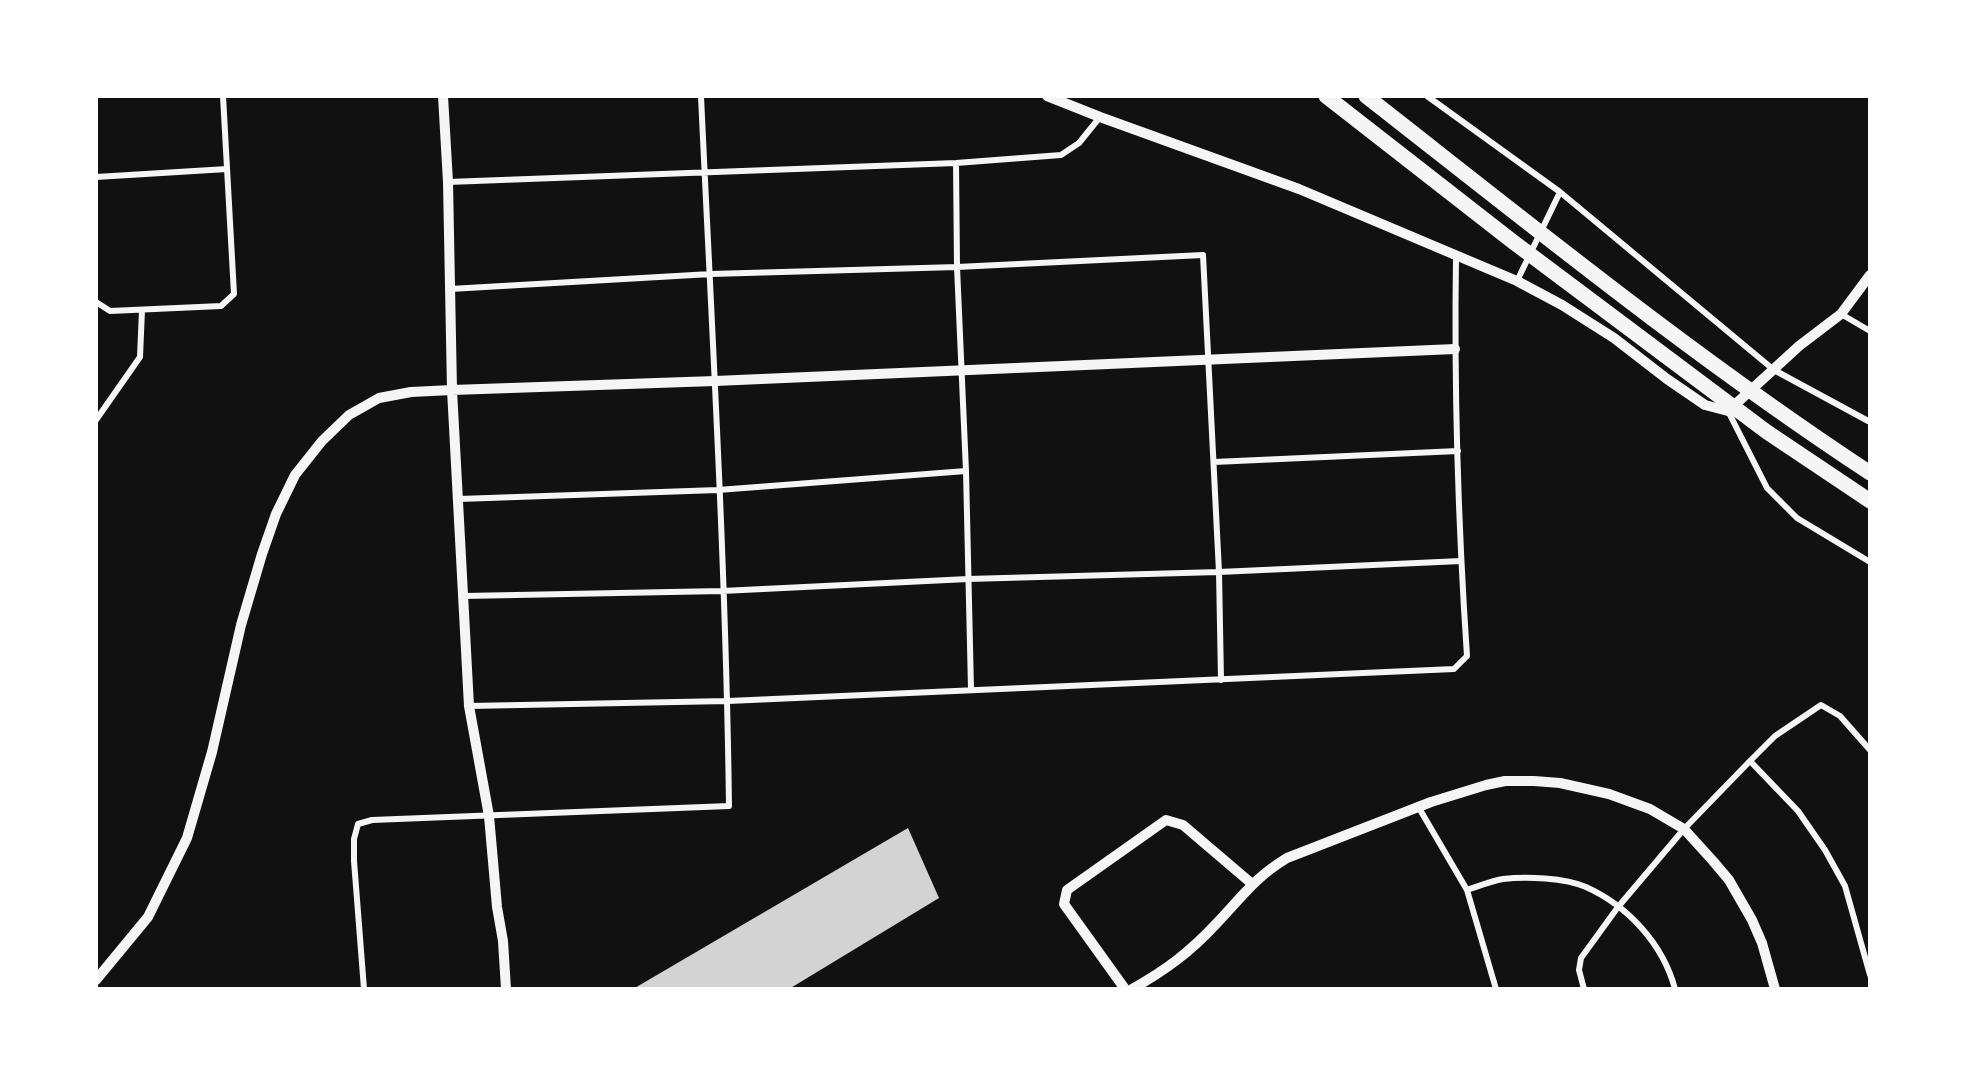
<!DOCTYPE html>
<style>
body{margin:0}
#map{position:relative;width:1966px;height:1085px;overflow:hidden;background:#111;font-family:"PT Sans Narrow",sans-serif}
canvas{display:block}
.frame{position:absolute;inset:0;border:98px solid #fff;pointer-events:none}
</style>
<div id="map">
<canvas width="1966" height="1085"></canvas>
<div class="frame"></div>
</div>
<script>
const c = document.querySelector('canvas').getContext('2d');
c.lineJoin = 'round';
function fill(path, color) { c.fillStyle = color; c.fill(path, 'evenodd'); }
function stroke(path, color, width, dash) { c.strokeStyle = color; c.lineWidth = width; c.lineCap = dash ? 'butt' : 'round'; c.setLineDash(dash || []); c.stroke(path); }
fill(new Path2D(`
 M908,828L939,898L789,989H633Z`), '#d3d3d3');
stroke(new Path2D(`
 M1427,96L1560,192L1774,370L1870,422
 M956,163L957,267L966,471L971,689
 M96,177L227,169
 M448,182L956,163L1061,155L1079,143L1100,117
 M1517,281L1560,192
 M450,289L711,274L957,267L1203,255L1219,572L1221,680
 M96,302L110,311L221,306L234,294L223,96
 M1841,314L1870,331
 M1728,411L1767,488L1797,518L1870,562
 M96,420L140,357L142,310
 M1214,462L1458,451
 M459,499L718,490L966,471
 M464,596L722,591L968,579L1219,572L1461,561
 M469,706L728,701L1454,669L1467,656C1458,523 1454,389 1456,255
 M1750,761L1775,736L1821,705L1840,716L1870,750
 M1419,808L1467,890L1496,989
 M1467,890C1479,886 1491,881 1503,879C1526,876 1565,878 1586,887C1628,906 1663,944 1675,989
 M364,989L354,861V839L358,824L372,820L729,806C726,569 712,333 701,96
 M1584,989L1579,970L1581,958L1618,907L1684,829L1750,761L1798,811L1825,850L1845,886L1870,975`), '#f5f5f5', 6);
stroke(new Path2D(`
 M443,96L448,182L452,390L469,706L489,816L497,907L503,941L506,989
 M1047,96L1100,117L1299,189L1517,281L1562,305L1614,338L1667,379L1705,405L1728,411L1799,346L1841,314L1870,275
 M96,980L148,917L187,838L212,752L241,625L262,554L276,514L295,475L322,441L349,415L379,398L411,392L452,390L715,381L1455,349
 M1125,989L1064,904L1067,890L1166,820L1183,825L1251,883
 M1132,989C1166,970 1190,952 1216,924C1242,897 1254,878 1287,858L1431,802L1486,785L1505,781H1534L1560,783L1609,794L1650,809L1684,829L1713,861L1729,880L1752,920L1762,943L1775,989`), '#f5f5f5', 10);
stroke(new Path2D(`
 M1326,96L1512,241L1767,432L1870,501
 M1366,96C1531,225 1695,358 1870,473`), '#f5f5f5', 15);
</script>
